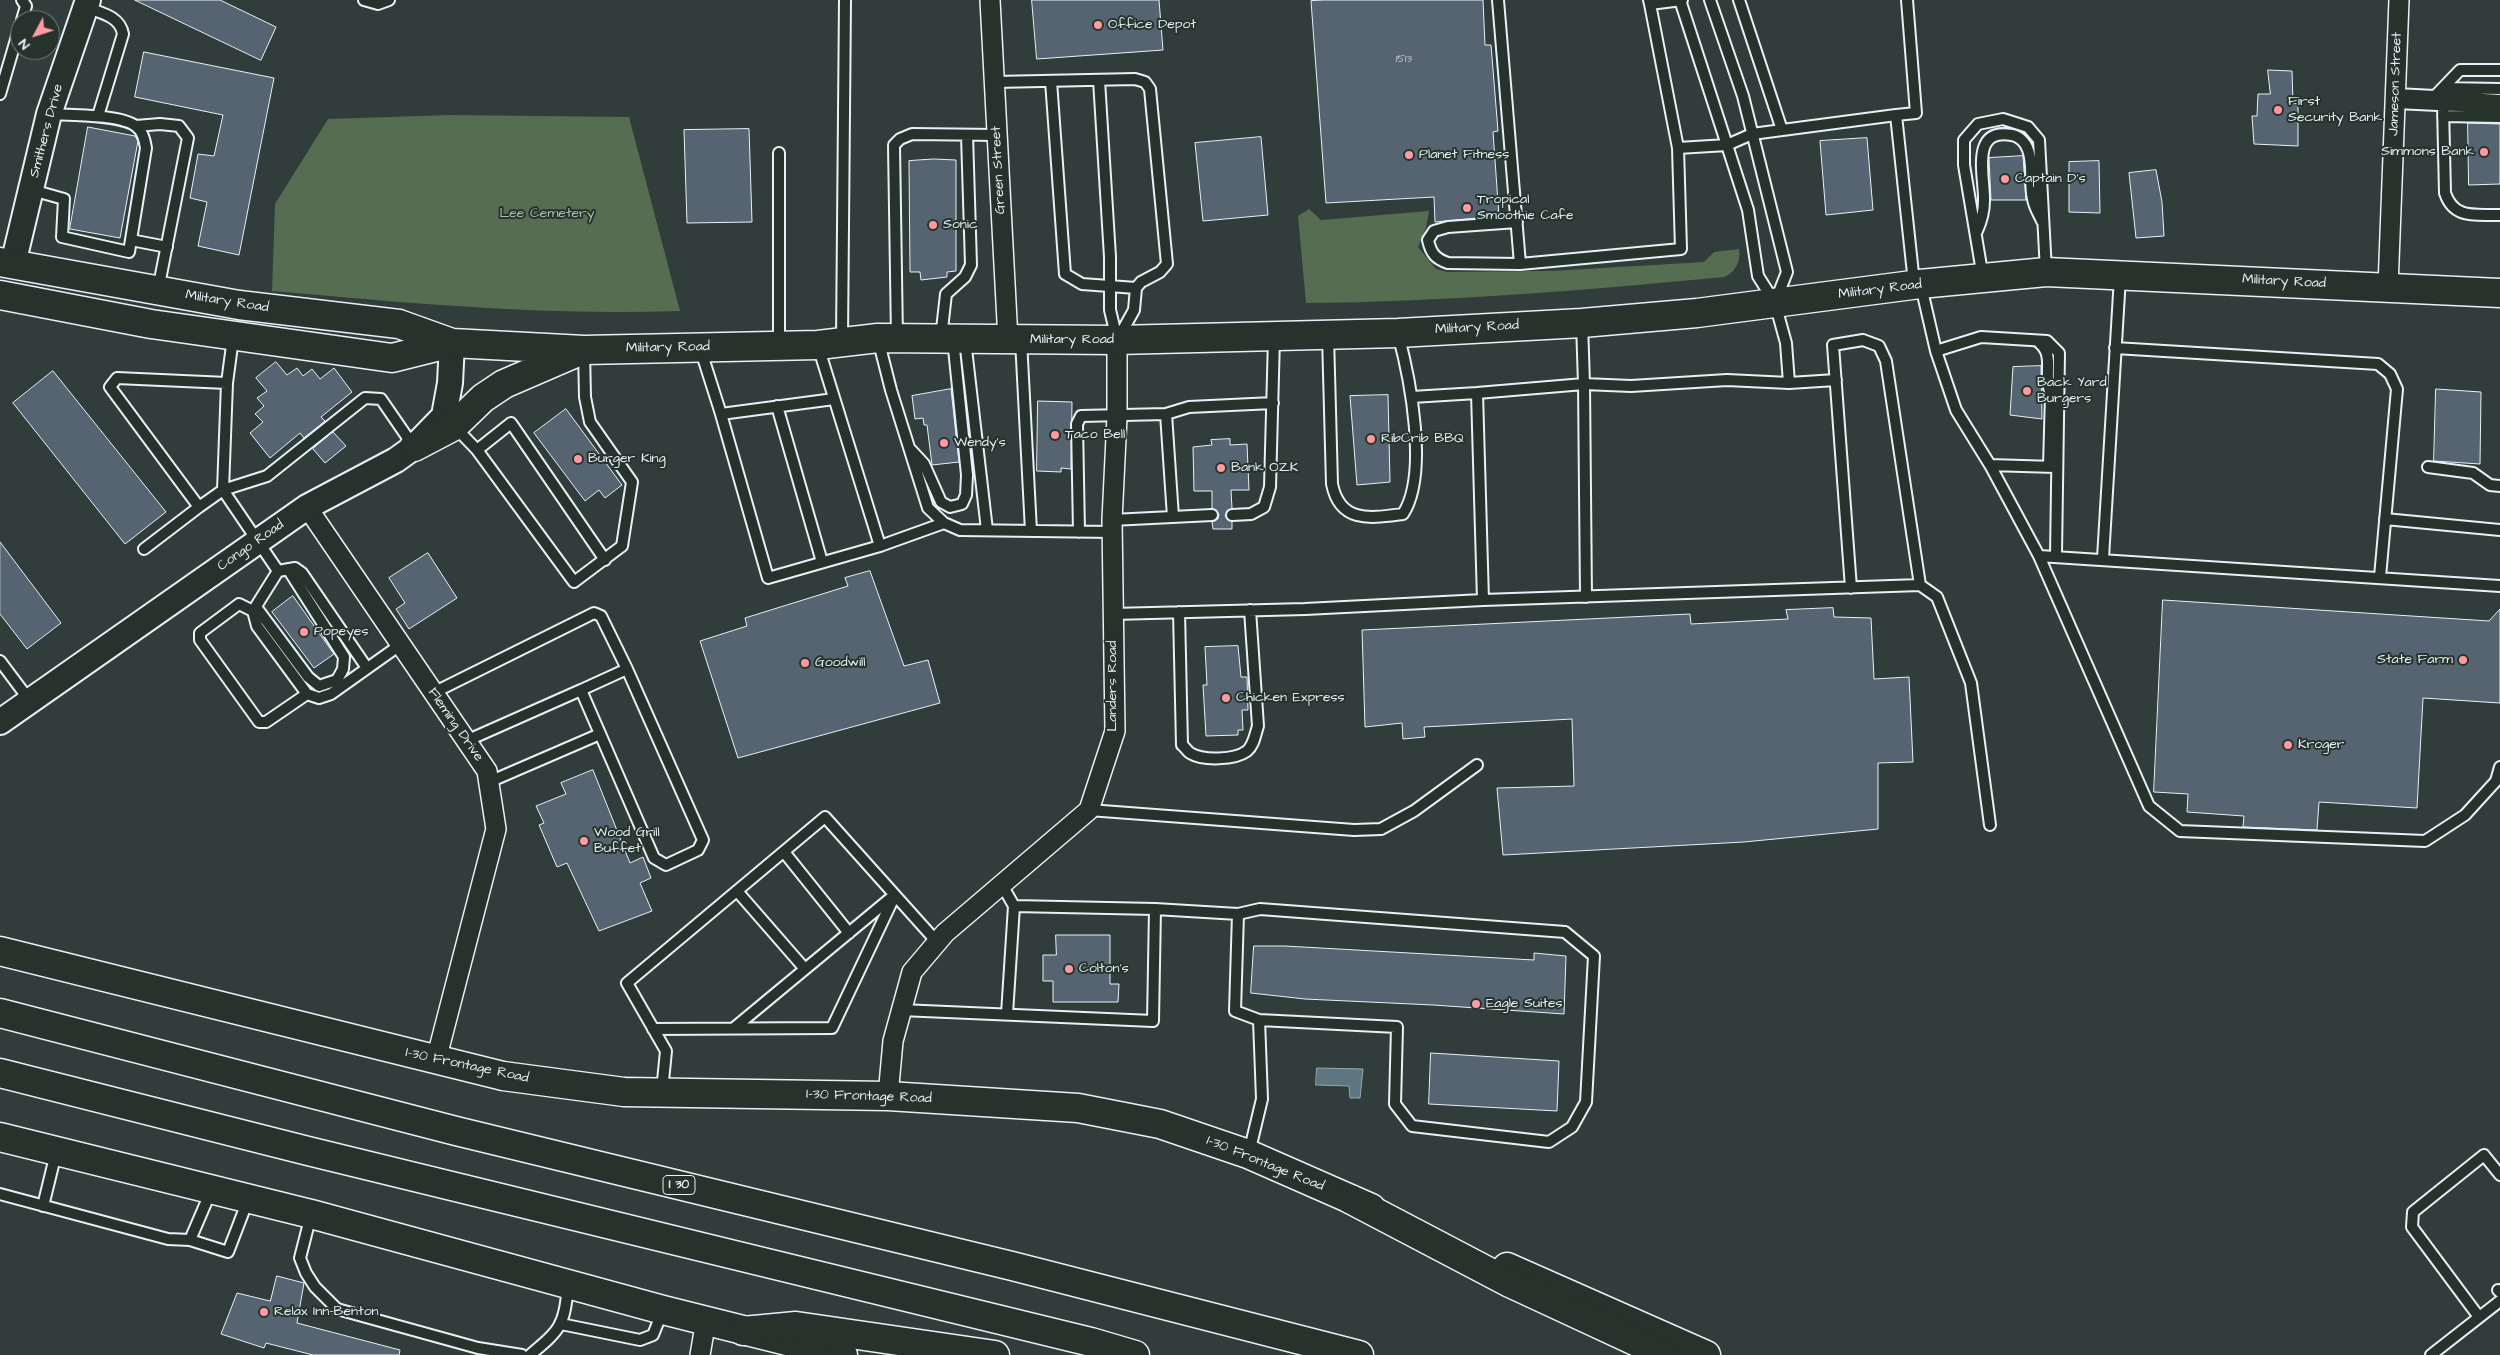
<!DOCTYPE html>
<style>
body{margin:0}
#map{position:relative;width:2500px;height:1355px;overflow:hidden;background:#303d3b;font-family:"Architects Daughter",sans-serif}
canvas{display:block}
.north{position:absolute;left:10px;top:10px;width:50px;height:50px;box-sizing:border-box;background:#26332d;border:1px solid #747f7e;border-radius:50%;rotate:230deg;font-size:14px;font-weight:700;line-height:20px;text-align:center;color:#e8f1f8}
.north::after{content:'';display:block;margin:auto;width:18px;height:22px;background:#ff9aa2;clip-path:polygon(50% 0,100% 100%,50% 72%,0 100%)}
</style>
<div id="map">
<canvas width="2500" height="1355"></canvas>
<div class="north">N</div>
</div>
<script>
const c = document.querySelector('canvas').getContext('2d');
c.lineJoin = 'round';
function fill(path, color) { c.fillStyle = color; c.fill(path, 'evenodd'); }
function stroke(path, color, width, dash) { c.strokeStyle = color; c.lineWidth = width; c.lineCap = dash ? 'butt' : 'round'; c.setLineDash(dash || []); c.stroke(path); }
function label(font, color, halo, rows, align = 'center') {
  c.font = font + ' "Architects Daughter",sans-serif'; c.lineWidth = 4; c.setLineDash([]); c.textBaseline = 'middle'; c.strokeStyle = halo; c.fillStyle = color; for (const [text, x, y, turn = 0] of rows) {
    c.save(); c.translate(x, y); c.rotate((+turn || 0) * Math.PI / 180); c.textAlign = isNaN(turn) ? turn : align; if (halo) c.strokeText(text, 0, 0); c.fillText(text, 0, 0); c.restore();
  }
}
fill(new Path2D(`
 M450,115L629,117L680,311C543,316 408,303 272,291L275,204L328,119Z
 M1309,209L1321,220L1429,211L1426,228L1418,247L1436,269L1447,272L1551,271L1704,262L1714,252L1739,249C1741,261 1736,271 1725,277C1586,290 1447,302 1306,303L1298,216Z`), '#566d51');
const water = new Path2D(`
 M1317,1068L1363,1069L1360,1098H1350L1349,1086L1316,1085Z`);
fill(water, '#5d7680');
stroke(water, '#95a7b0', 1);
const building = new Path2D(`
 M135,0H220L276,27L261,60Z
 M1032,0H1159L1163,50L1037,59Z
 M1325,0H1483L1485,45H1491L1498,131L1493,132L1499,216L1435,222L1434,197L1326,203L1311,1Z
 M144,52L274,78L239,255L198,246L207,202L190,198L198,154L214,156L223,115L135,97Z
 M2268,70L2292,71L2293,103L2298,104V146L2254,144L2252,116H2257L2258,94H2270Z
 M2468,123L2500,124V184L2469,185Z
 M88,127L135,136L138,141L120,238L70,229Z
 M749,129L752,222L687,223L684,130Z
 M1261,137L1268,215L1203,221L1195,143Z
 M1867,138L1873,210L1826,215L1820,141Z
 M2023,156L2026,200H1991L1989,158Z
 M934,159L956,160V271L947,272V277L921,280L920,272H910L909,161Z
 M2099,161L2100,213L2069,212V162Z
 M2156,170L2162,202L2164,236L2136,238L2129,173Z
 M276,362L287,375L297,368L303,376L312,369L320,379L334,368L352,392L321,417L325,421L304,438L300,433L270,458L250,433L263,422L255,414L264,406L257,398L267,391L256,378Z
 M2041,366L2042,419L2010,415L2013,367Z
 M53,371L166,512L125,544L13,403Z
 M951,389L959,462L932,465L927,425H924L923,418L915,419L912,396Z
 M2436,389L2481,392L2480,464L2434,461Z
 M1388,395L1390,482L1357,485L1350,396Z
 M1038,401L1072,402L1071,469L1061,468V472L1037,471Z
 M566,409L622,485L605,498L599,490L585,501L534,433Z
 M333,432L346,446L325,463L313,449Z
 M1230,439V445L1247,444L1249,490H1231L1232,508L1225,515L1227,519L1232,522V529H1213L1212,522L1218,519L1219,514L1212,508V491H1194L1193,447L1212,445L1211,440Z
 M0,542L61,623L27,649L0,614Z
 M428,553L457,598L409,629L396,609L405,603L389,578Z
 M870,571L904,666L928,660L940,703L738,758L700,641L747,626L745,618L848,586L845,578Z
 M293,596L334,654L314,668L272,612Z
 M2163,600L2489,621L2500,609V703L2423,698L2417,808L2319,802L2317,830L2243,827L2244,816L2187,812L2188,794L2154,792Z
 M1833,608L1834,617L1871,618L1874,679L1909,677L1913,762L1878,763V829L1744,842L1503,855L1497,788L1574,786L1572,719L1424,727L1425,737L1403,739L1402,723L1365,727L1362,630L1690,614L1691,624L1788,619L1786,610Z
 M1238,646L1241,677H1247L1248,710H1242L1243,730H1238V735L1206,736L1203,685H1207L1205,647Z
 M593,770L630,863L643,857L651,878L640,883L652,911L599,931L567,863L557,867L539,825L544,823L536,806L566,794L561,783Z
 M1056,935H1110V984H1119L1118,1002H1053V981H1043V955H1056Z
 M1254,946H1285L1534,960V953L1566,956L1564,1014L1433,1005L1305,999L1251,993Z
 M1431,1053L1559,1061L1557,1111L1429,1104Z
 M277,1276L304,1283L297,1323L400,1350L399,1355H313L266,1343L264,1348L221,1334L237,1293L270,1301Z`);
fill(building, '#566471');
stroke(building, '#e8f1f8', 1);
const service = new Path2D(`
 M364,0L378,4L389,0
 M1498,0L1520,264L1681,249L1678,148L1727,145L1752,134L1896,115L1914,283
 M1649,0L1650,4L1682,0
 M1710,0L1743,96L1787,272L1776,300
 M1739,0L1782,130
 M1650,4L1678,148
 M85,7C101,13 120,16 123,34L98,116
 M22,20L26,6L22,0
 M1099,80L1110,257V310L1117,339
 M1051,81L1065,274L1082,284L1136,288
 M995,82L1135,79L1145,82L1150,89L1167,264L1160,272L1141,282L1136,288L1134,310L1119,337
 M2443,88L2500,89
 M0,94L20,26
 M2396,94L2435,96L2460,70H2500
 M2435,96L2500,100
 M2396,103L2500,108
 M2443,106L2445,193C2454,220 2476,214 2500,215
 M1896,115L1916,113L1907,0
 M2443,116L2500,117
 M136,126L160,124L179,126L188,138L158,290
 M779,153V344
 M32,190L64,199L62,237L129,252L146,148C145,141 143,132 137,127C123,114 68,115 49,114
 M1517,222L1448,227L1434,231L1428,240C1431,254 1436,259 1448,263L1520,264
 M1977,231C1981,222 1984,211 1984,201C1985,178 1969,127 2012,135C2019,136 2026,143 2028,150C2034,165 2029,184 2033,199C2034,207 2039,214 2042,221
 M131,240L167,247
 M1983,278L1964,165V140L1978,124L2003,119L2028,127L2039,140L2046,271
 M1921,286L1936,351L1956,410L1990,465L2039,556L2149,806L2180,831L2425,841L2465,815L2496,781L2500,767
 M1582,323L1584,384L1631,386L1727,380L1789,383L1786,343L1775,303L1758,276L1748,210L1680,0
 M1328,336L1332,484C1340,524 1371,518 1403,514C1429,474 1410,378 1398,334
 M233,338L227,383L223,490L278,571
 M897,338L894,145L900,139L912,134L997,135
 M941,338L946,294L965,277L971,265L967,135
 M878,339L891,390L928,508L944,523L960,530L1113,532
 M842,340L845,0
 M965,340L987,530
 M1021,340L1031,531
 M2037,341C2057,355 2042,374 2051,394L2049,467
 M700,348L721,414L768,578L880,546L818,346
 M2115,348L2378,364L2390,374L2397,389L2380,577
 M1936,351L1981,337L2047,341L2059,353L2056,555
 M227,383L117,378L110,387L199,507L223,490L267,476L365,398L381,399L414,447
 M1789,383L1836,380
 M1412,397L1477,393
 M777,406L822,562
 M721,414L834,399
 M1166,414L1173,517
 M455,427L477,450L574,582L622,546L632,482L590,422L585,397L584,351
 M477,450L511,423L605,560
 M911,450L924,464L941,502L950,507L962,504L966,495L967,475L953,339
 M1990,465L2055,467
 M2428,467L2473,473L2490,485L2500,486
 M1232,515L1251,514L1264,507L1270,487L1274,338
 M2385,519L2500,530
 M1112,520L1212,515
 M1079,532L1077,424L1081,416L1166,414L1189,407L1273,403
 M880,546L944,523
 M144,549L199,507
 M2039,556L2500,586
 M2103,558L2120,277
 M1851,588L1833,345L1863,340L1879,346L1886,361L1920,585
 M1483,600L1920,585L1937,597L1971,683L1990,825
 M256,607L308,677L319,686L337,680L343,669L344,657L288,569
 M253,611L239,604L235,607L200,633V640L259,722H266L307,694
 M1179,612L1182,745C1185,747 1187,751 1190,753C1203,761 1235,760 1247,751C1254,745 1255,735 1258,726L1250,610
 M1113,614L1305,609L1483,600L1477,393L1584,384L1586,597
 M0,661L30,701
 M367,668L302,573L295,568L278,571L253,611L257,626L307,694L319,698L331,694L400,645
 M433,693L594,613L601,616L627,669
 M466,741L581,690L654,858L666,865L698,850L703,840L627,669L581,690
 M489,782L600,734
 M1089,810L1354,830L1381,829L1414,811L1477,765
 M784,852L849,933
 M1002,885L1014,906L1155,909
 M737,891L805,969
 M901,1010L1153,1021L1155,909L1238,914L1235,1011L1259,1020L1397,1027L1395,1104L1412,1126L1549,1142L1572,1127L1586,1102L1594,956L1565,932L1260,909L1238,914
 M1007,1014L1014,906
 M734,1028L892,897
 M653,1029L832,1028L895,895
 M662,1091L666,1051L627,983L825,817L937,942
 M1249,1153L1262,1099L1259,1020
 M0,1194L168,1239L190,1240L228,1252L248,1200
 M43,1206L56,1153
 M311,1215L300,1258L306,1273L315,1287L337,1309L478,1348L522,1355
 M190,1240L211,1191
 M2498,1290L2500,1292
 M2479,1317L2412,1227L2413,1212L2484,1155L2500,1175
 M561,1324L640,1340L653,1335L663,1310
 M530,1355C561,1329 564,1326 568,1286
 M2431,1355L2500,1301`);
const minor = new Path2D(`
 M990,0L1008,340
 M2388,287L2399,0
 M307,507L487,771L496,829L436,1060
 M888,1096L893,1041L912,972L945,933L1089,810L1115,731L1112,520L1117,417V340
 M700,1355L706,1320`);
const tertiary = new Path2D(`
 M13,264L49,114L88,0
 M0,722L307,507L396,460L414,447L444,416L450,383L452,343`);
const secondary = new Path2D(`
 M0,951L503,1076L624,1092L888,1096L1078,1108L1160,1124L1248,1154L1371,1208
 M0,1137L311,1214L663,1310L843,1355
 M1507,1267L1706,1355`);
const primary = new Path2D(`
 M0,262L239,305L399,324L452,343L584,350L818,345L878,338L1117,340L1398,333L1582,323L1697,313L1920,284L2046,272L2500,293
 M0,295L151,324L392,358L452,343
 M414,447L454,426L483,398L504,384L578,352`);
const motorway = new Path2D(`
 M0,1013L456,1131L1012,1266L1359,1355
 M0,1073L308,1151L1091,1342L1135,1355
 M1350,1199L1510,1283L1665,1355
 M743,1331L796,1326L995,1355`);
stroke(service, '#e8f1f8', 14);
stroke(minor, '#e8f1f8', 22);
stroke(tertiary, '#e8f1f8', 28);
stroke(secondary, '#e8f1f8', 31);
stroke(primary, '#e8f1f8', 31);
stroke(motorway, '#e8f1f8', 31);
stroke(service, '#26332d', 10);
stroke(minor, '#26332d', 19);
stroke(tertiary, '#26332d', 24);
stroke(secondary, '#26332d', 28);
stroke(primary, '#26332d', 28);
stroke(motorway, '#26332d', 28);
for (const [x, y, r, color] of [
 [1098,25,5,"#ff9aa2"],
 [2278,110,5,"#ff9aa2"],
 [2484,152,5,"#ff9aa2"],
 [1409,155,5,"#ff9aa2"],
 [2005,179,5,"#ff9aa2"],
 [1467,208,5,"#ff9aa2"],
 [933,225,5,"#ff9aa2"],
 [2027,391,5,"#ff9aa2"],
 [1055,435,5,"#ff9aa2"],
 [1371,439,5,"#ff9aa2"],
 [944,443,5,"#ff9aa2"],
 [578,459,5,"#ff9aa2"],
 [1221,468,5,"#ff9aa2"],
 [304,632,5,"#ff9aa2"],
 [2463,660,5,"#ff9aa2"],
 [805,663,5,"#ff9aa2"],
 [1226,698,5,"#ff9aa2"],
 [2288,745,5,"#ff9aa2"],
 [584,841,5,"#ff9aa2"],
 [1069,969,5,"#ff9aa2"],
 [1476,1004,5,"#ff9aa2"],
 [264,1312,5,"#ff9aa2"]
]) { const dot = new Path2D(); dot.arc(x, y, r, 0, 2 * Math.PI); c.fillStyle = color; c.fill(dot); stroke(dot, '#26332d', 2); }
label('11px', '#c4ced6', null, [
 ["1513",1404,60]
]);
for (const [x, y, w] of [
 [679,1185,32]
]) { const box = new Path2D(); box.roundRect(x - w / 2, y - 9.5, w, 19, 4); c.fillStyle = '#26332d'; c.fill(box); stroke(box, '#e8f1f8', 1); }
label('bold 12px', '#e8f1f8', null, [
 ["I 30",679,1185]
]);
label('14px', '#e8f1f8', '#26332d', [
 ["Office Depot",1108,25],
 ["First",2288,102],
 ["Security Bank",2288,118],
 ["Simmons Bank",2474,152,"right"],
 ["Planet Fitness",1419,155],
 ["Captain D's",2015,179],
 ["Tropical",1477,200],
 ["Smoothie Cafe",1477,216],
 ["Sonic",943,225],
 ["Back Yard",2037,383],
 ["Burgers",2037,399],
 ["Taco Bell",1065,435],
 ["RibCrib BBQ",1381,439],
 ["Wendy's",954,443],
 ["Burger King",588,459],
 ["Bank OZK",1231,468],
 ["Popeyes",314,632],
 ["State Farm",2453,660,"right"],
 ["Goodwill",815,663],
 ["Chicken Express",1236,698],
 ["Kroger",2298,745],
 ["Wood Grill",594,833],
 ["Buffet",594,849],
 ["Colton's",1079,969],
 ["Eagle Suites",1486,1004],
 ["Relax Inn-Benton",274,1312]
], 'left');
label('14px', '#e8f1f8', '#26332d', [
 ["Jameson Street",2396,84,-88],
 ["Smithers Drive",47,131,-75],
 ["Green Street",999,170,-93],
 ["Military Road",2284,282,3],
 ["Military Road",1880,290,-7],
 ["Military Road",227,302,9],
 ["Military Road",1477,328,-3],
 ["Military Road",1072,340],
 ["Military Road",668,348,-1],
 ["Congo Road",251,546,-35],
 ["Landers Road",1113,686,-90],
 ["Fleming Drive",455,725,55],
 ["I-30 Frontage Road",467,1066,12],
 ["I-30 Frontage Road",869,1097,2],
 ["I-30 Frontage Road",1265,1164,22]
]);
label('14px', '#aebcb5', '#26332d', [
 ["Lee Cemetery",547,214]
]);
</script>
